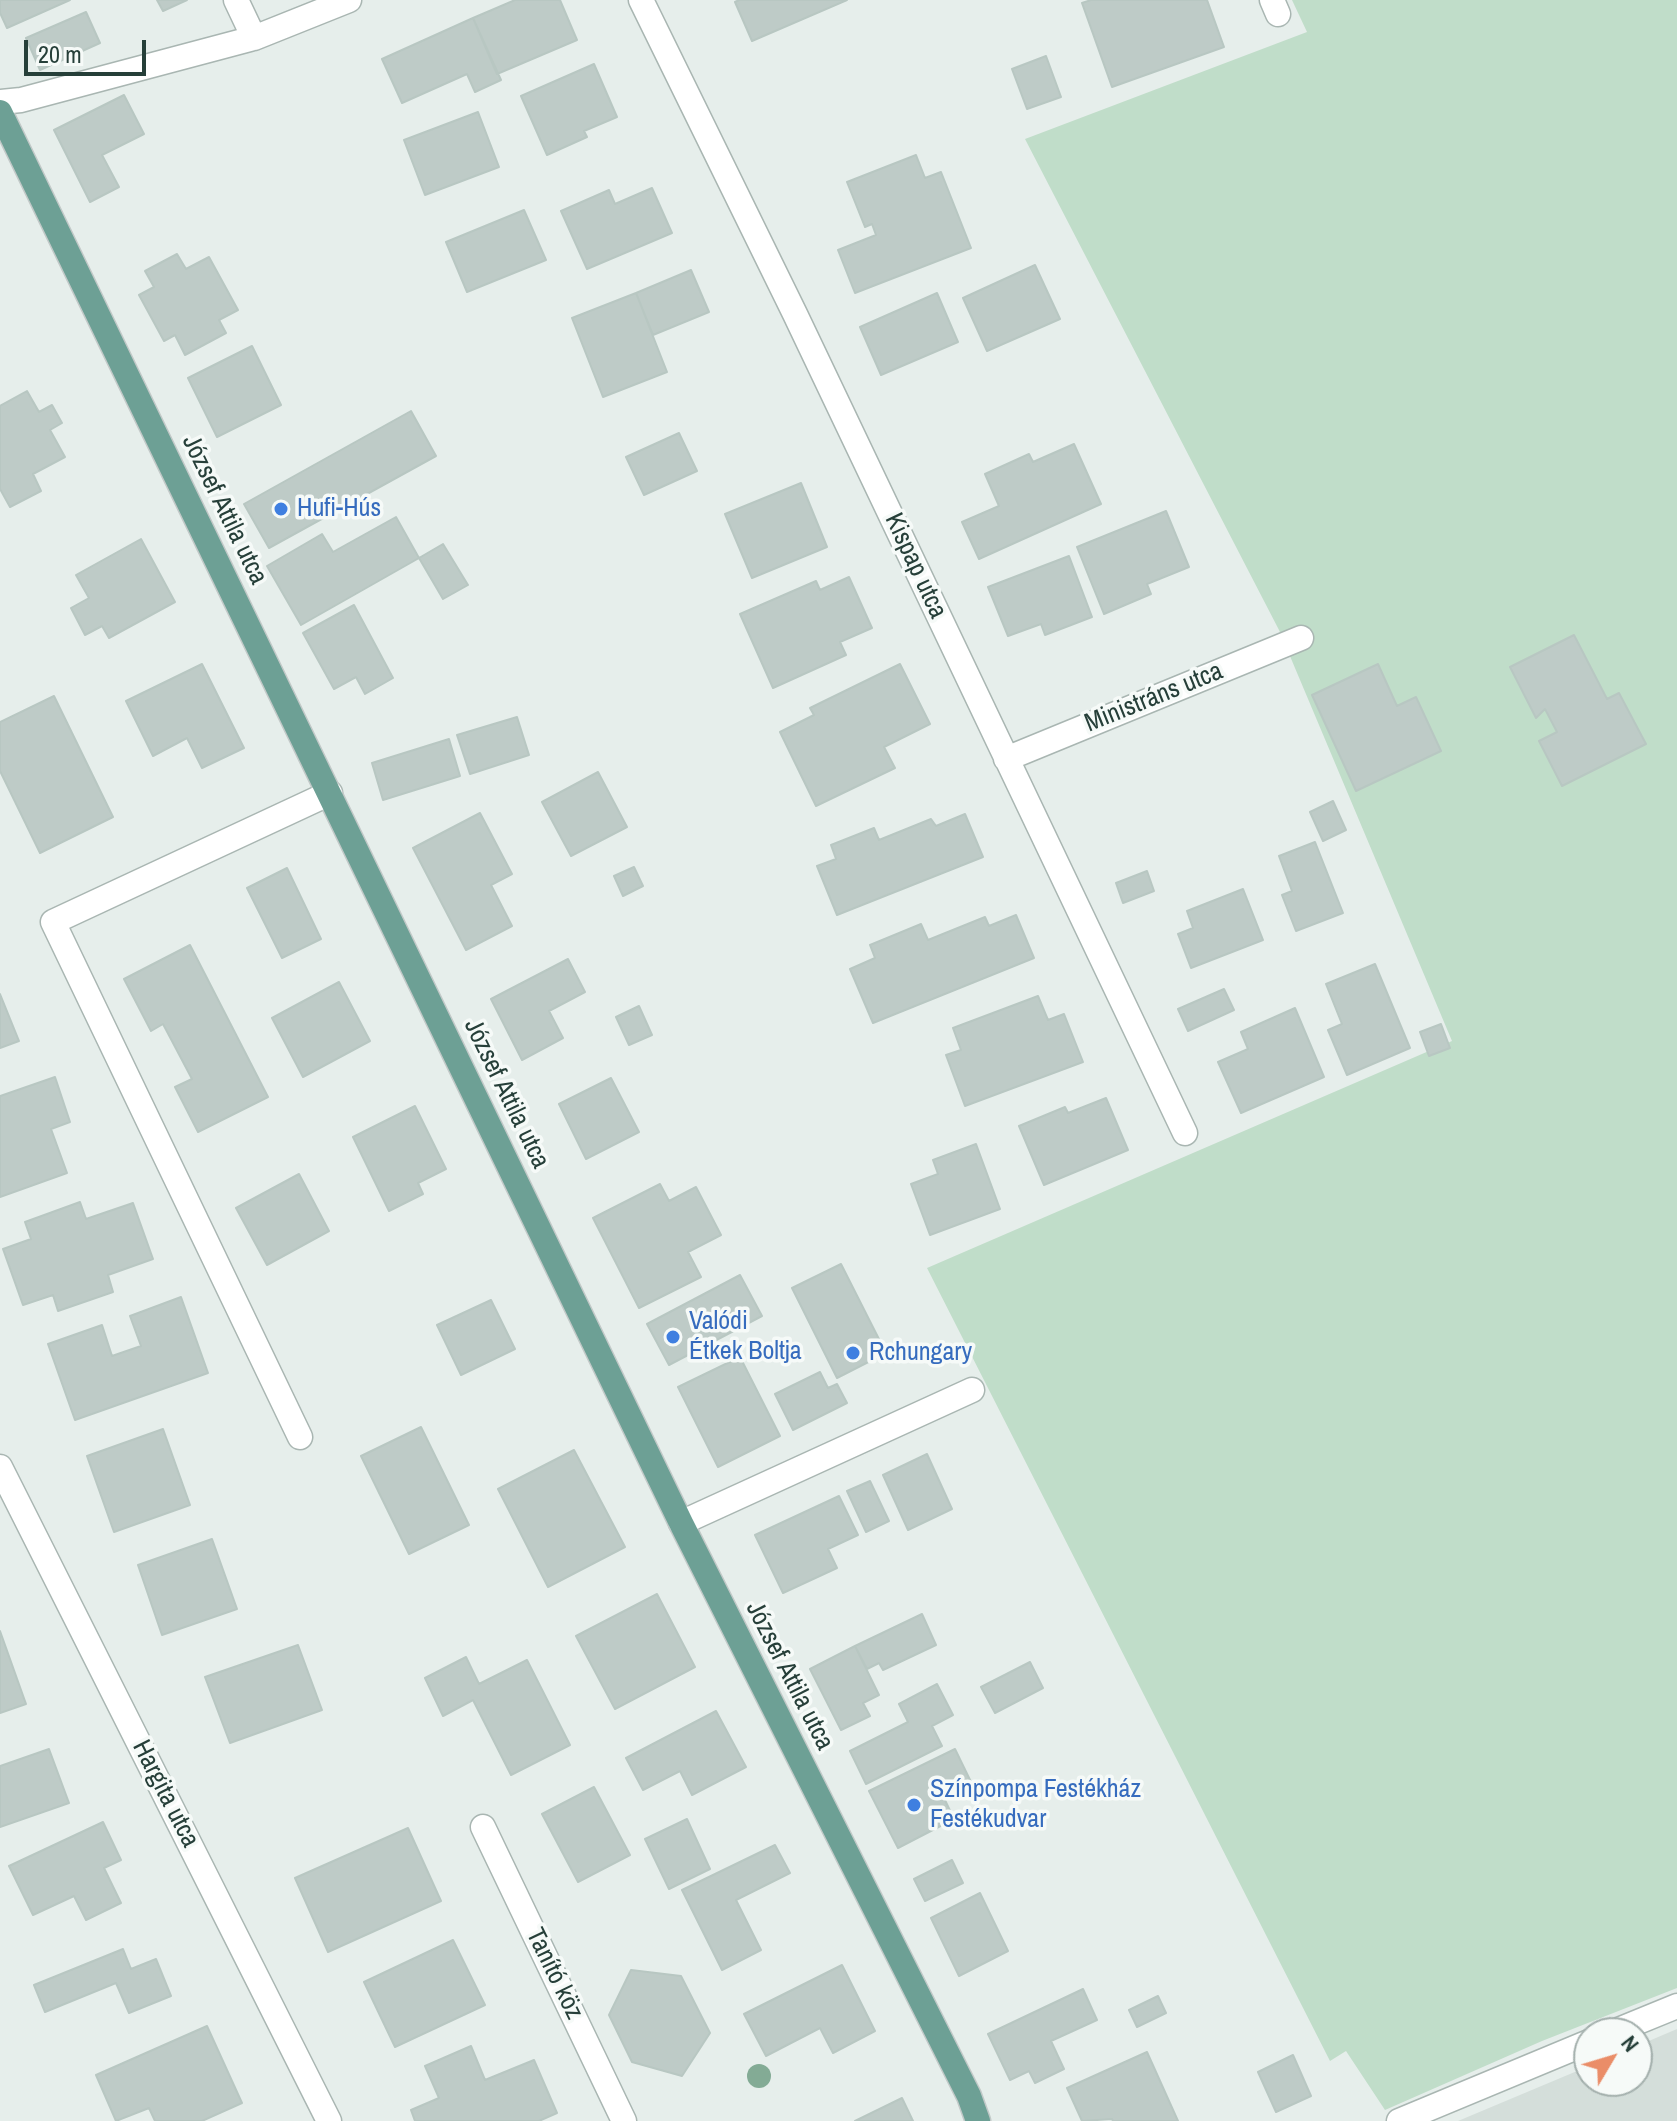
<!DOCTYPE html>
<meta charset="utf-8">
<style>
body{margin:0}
#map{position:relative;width:1677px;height:2121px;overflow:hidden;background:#e6eeeb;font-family:"Archivo Narrow",sans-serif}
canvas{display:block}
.north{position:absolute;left:1573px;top:2017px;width:80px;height:80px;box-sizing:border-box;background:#f6faf8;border:2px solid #a3afac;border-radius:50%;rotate:52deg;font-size:22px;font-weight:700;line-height:32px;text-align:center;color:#263f39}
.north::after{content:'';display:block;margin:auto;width:28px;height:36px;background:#ea8d68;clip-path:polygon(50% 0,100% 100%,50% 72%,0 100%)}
.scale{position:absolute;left:24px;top:40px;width:122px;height:36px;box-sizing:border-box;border:4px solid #263f39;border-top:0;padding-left:10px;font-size:24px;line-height:28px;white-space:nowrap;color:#263f39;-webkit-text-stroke:6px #f6faf8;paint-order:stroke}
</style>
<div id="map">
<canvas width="1677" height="2121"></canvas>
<div class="north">N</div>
<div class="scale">20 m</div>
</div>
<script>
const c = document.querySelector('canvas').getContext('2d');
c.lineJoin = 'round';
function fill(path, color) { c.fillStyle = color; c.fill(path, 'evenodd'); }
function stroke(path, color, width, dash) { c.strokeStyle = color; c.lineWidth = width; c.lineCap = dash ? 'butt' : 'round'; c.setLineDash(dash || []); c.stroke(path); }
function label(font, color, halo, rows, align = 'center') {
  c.font = font + ' "Archivo Narrow",sans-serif'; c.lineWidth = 7; c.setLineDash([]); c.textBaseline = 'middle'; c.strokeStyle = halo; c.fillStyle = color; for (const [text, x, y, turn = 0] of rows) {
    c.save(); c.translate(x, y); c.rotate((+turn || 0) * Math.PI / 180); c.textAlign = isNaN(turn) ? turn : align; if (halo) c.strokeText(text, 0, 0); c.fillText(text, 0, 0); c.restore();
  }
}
fill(new Path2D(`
 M1677,2029V2121H1458L1589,2066V2081H1637V2046Z`), '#d4deda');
fill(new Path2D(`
 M1292,0H1677V1988L1542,2041L1385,2110L1346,2051L1330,2061L927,1268L1452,1041L1279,630L1025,139L1307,32Z`), '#c0ddc9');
const building = new Path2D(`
 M0,0H70L7,28L0,13Z
 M157,0H187L163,11Z
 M515,0H560L577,40L497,74L473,18Z
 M739,0H847L752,41L735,2Z
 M1091,0H1207L1224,47L1112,87L1082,3Z
 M86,12L100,43L40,70L26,38Z
 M473,18L501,80L475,92L467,74L402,103L382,59Z
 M1046,56L1061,97L1027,109L1012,69Z
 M594,64L617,117L584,131L587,137L547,155L521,96Z
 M124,95L144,134L102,155L119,187L90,202L54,130Z
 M478,112L499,167L425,195L404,140Z
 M916,155L925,178L941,172L971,248L855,293L838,250L876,235L872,224L865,227L847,182Z
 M652,188L672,233L587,269L561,211L609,190L615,204Z
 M524,210L546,260L467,292L446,242Z
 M177,254L186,269L209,257L238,310L219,320L226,333L185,355L175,335L164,341L139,295L154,287L145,271Z
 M1035,265L1060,319L987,351L963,298Z
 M691,270L709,312L653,335L636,293Z
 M636,293L667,372L603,397L572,318Z
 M937,293L958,342L881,375L860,327Z
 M252,346L281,405L217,437L188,378Z
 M27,391L39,412L52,405L62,423L50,430L65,457L33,474L41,491L10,507L0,489V406Z
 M411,411L436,456L269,548L244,504Z
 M679,433L697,471L644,495L626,457Z
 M1074,444L1101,504L979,559L962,522L999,506L985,474L1029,454L1033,462Z
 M801,483L827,547L752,578L725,514Z
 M1166,511L1189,567L1147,584L1151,594L1104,614L1077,547Z
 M396,517L419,558L301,625L267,566L322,534L333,552Z
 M141,539L175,602L109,638L102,626L85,635L71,608L89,598L76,575Z
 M443,544L468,585L443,599L419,558Z
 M1069,556L1092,617L1045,635L1041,624L1008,636L988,587Z
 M849,577L872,628L840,642L846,655L773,688L740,614L816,581L820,590Z
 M354,605L393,678L365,694L356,677L334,689L303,633Z
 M1574,635L1607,699L1619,693L1646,744L1562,786L1539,741L1557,732L1545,709L1536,718L1510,667Z
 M202,664L244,748L202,768L187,738L153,756L126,701Z
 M900,664L930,724L884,747L895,768L816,806L780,732L814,715L810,708Z
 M1378,664L1397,706L1416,697L1441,751L1356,791L1312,695Z
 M54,696L113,817L40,853L0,771V722Z
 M517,717L529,755L470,774L457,735Z
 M449,739L460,776L383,800L372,763Z
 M598,772L627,827L571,856L542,802Z
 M1333,801L1346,830L1323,841L1310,812Z
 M480,813L512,874L491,885L512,926L466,950L413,848Z
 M965,814L983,857L837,915L817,866L836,859L831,845L874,828L879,840L931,819L936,826Z
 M1315,842L1343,913L1296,931L1282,895L1292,891L1279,856Z
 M634,867L643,886L623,896L614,876Z
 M287,868L321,939L282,958L247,888Z
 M1147,871L1154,891L1123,903L1116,883Z
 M1243,889L1263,940L1191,968L1178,934L1193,928L1187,911Z
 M1016,915L1034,958L873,1023L850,969L875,958L870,945L921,924L928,940L985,917L989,926Z
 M190,945L268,1097L198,1132L175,1087L192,1079L163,1024L151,1031L124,979Z
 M568,959L585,992L549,1011L563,1038L522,1060L491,999Z
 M1375,964L1410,1048L1347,1075L1328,1030L1342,1024L1326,984Z
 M339,982L370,1041L303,1077L272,1018Z
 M1224,989L1234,1010L1188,1031L1178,1009Z
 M0,994L19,1041L0,1048Z
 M1038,996L1048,1020L1064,1014L1083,1062L965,1106L946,1055L961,1050L953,1028Z
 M639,1006L652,1035L629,1045L616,1017Z
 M1295,1008L1324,1077L1241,1113L1218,1062L1248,1049L1241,1032Z
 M1441,1024L1450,1048L1429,1056L1420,1032Z
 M55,1077L70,1122L51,1129L67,1173L0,1197V1096Z
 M611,1078L639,1132L586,1159L559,1104Z
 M1106,1098L1128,1150L1044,1185L1019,1126L1065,1107L1068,1113Z
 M415,1106L446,1169L418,1183L423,1194L389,1211L353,1137Z
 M976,1144L1000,1209L930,1235L911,1184L938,1174L933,1160Z
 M299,1174L329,1231L267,1265L236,1208Z
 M660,1184L669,1201L696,1187L721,1235L688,1252L701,1277L639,1308L593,1218Z
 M80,1202L86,1219L133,1203L153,1259L108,1275L113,1292L58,1311L53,1295L23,1305L3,1249L31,1239L25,1222Z
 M841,1264L886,1353L837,1378L792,1288Z
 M740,1275L762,1316L669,1365L647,1324Z
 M181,1297L208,1373L75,1420L48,1344L102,1325L112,1356L141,1346L130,1316Z
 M491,1300L515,1349L461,1375L437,1325Z
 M740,1357L780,1436L718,1467L678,1387Z
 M820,1372L828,1388L837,1384L847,1403L793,1430L775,1394Z
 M421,1427L469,1525L409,1554L361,1456Z
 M163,1429L190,1505L114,1532L87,1456Z
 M574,1450L625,1547L548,1587L498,1489Z
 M927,1454L952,1509L908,1530L883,1475Z
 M870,1481L889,1521L866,1532L847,1491Z
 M839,1496L858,1535L828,1549L837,1568L783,1593L755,1535Z
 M212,1539L237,1609L162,1635L138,1565Z
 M657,1594L695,1667L615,1709L576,1636Z
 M922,1614L936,1645L883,1670L879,1663L867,1669L855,1646Z
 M0,1631L26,1704L0,1713Z
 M298,1645L322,1710L230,1743L205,1677Z
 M855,1646L879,1695L863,1703L870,1716L841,1730L810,1669Z
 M466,1657L479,1684L527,1660L570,1745L511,1775L473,1700L443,1716L425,1678Z
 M1030,1662L1043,1688L995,1713L981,1687Z
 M937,1684L953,1715L932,1726L942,1746L866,1784L850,1751L908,1722L899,1704Z
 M716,1711L746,1767L692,1795L680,1771L643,1790L626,1758Z
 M49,1749L69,1803L0,1827V1766Z
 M955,1749L972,1784L944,1798L954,1819L898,1848L869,1791Z
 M594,1787L630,1855L578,1882L542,1814Z
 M687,1819L710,1869L669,1889L645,1839Z
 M103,1822L121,1860L104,1868L121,1903L86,1920L74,1896L33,1915L9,1866Z
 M408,1828L441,1901L328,1952L295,1878Z
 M775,1845L790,1873L736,1900L761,1950L722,1970L682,1890Z
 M952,1860L963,1883L925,1901L914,1879Z
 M980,1893L1008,1951L959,1976L931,1918Z
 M453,1940L485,2005L395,2047L364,1982Z
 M123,1949L131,1969L156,1959L171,1996L129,2013L116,1983L45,2012L34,1985Z
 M842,1965L875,2031L833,2053L820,2028L766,2056L744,2014Z
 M631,1970L681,1976L710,2033L682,2076L632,2062L609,2015Z
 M1083,1989L1097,2020L1051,2041L1064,2069L1035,2083L1029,2071L1010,2080L988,2034Z
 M1158,1996L1166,2013L1137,2027L1129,2010Z
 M207,2026L242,2103L202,2121H155L149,2108L116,2121L96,2075Z
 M471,2046L485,2080L534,2060L557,2113L539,2121H415L411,2110L439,2098L425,2066Z
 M1147,2052L1178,2121H1113L1112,2119L1082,2121L1067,2088Z
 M1293,2055L1311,2096L1276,2112L1258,2072Z
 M902,2098L913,2121H855Z`);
fill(building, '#becbc7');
stroke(building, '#b8c7c2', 2);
const minor = new Path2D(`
 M236,0L254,38
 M641,0L795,314L1185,1133
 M1272,0L1278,14
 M0,102L21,100L254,38L349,0
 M1006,759L1301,638
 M300,1437L53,922L330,793
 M0,1467L329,2121
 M681,1523L972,1390
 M483,1827L624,2121
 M1611,2033L1677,2006
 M1399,2121L1589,2042`);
const major = new Path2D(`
 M0,112L681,1523L969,2096L978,2121`);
stroke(minor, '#a9b6b2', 27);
stroke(major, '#c2c9c8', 27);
stroke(minor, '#fff', 24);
stroke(major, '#6da095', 24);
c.fillStyle = '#83ab95';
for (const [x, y] of [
 [759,2076]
]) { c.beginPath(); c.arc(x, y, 12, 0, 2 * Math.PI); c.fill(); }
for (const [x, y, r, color] of [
 [281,509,8,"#3f7fe0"],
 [673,1337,8,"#3f7fe0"],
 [853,1353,8,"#3f7fe0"],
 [914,1805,8,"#3f7fe0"]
]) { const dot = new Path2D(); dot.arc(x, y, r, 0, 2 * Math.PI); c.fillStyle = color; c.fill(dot); stroke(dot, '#f6faf8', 3); }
label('26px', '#366cbe', '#f6faf8', [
 ["Hufi-Hús",297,509],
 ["Valódi",689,1322],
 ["Étkek Boltja",689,1352],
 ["Rchungary",869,1353],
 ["Színpompa Festékház",930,1790],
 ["Festékudvar",930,1820]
], 'left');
label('26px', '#263f39', '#f6faf8', [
 ["József Attila utca",224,510,64],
 ["Kispap utca",915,566,65],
 ["Ministráns utca",1154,698,-22],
 ["József Attila utca",506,1094,64],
 ["József Attila utca",789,1676,63],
 ["Hargita utca",165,1794,63],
 ["Tanító köz",554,1974,64]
]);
</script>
